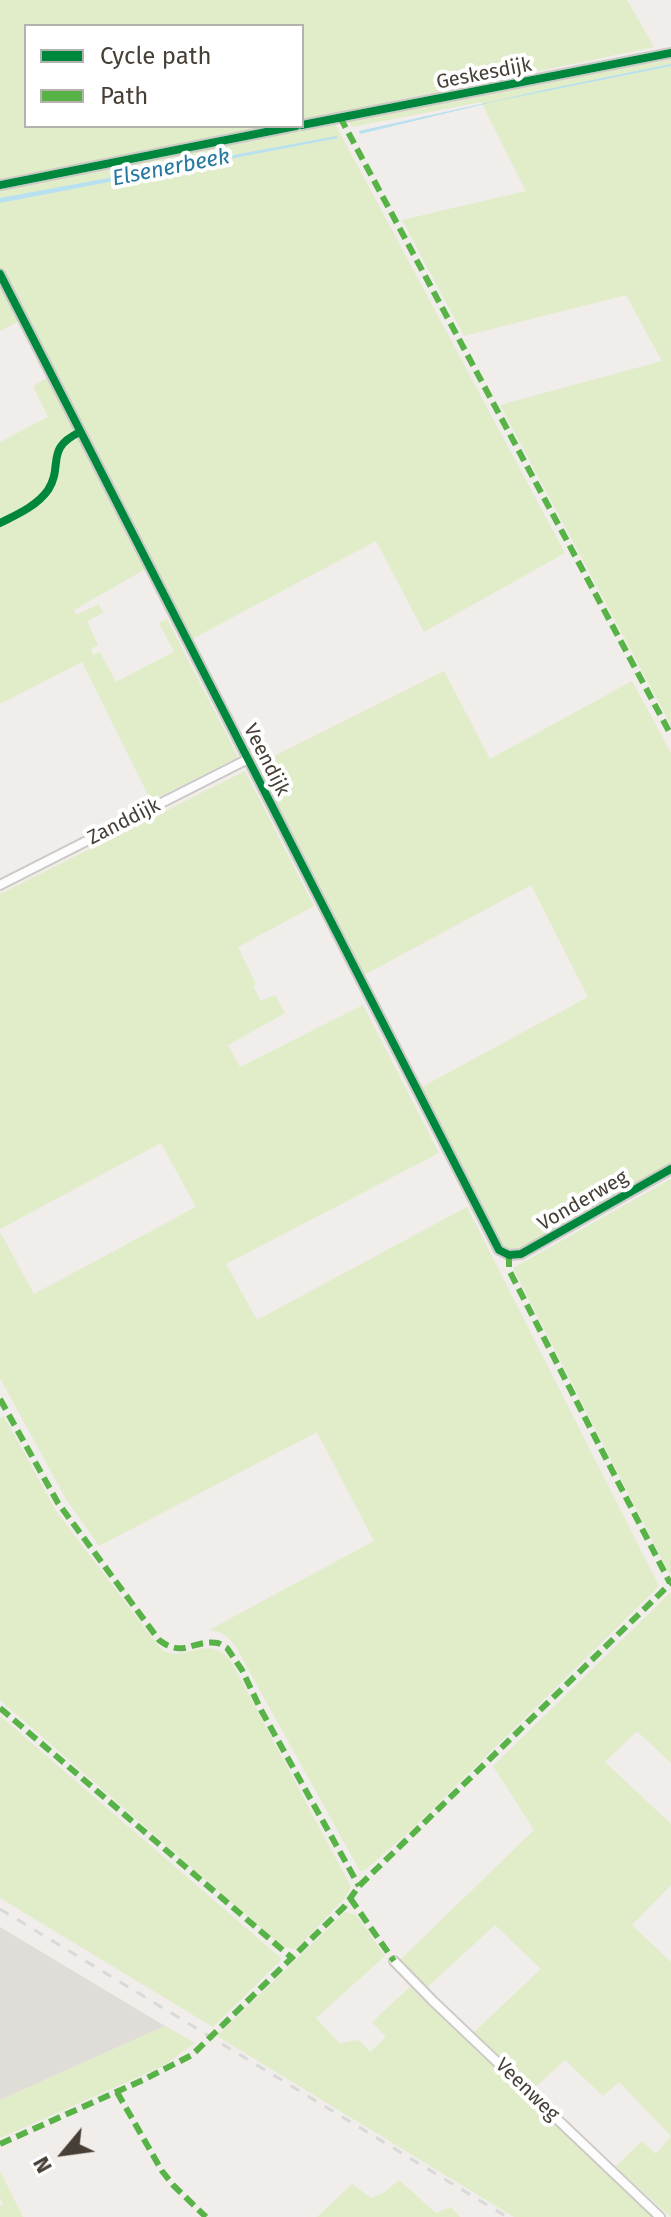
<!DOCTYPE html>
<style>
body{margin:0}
#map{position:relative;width:671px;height:2217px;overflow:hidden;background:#f0edea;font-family:"Fira Sans",sans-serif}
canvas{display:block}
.legend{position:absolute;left:24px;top:24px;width:280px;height:104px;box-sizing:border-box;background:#fff;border:2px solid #b5b2ae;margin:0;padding:10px 14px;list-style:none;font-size:24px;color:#473e35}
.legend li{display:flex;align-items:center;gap:16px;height:40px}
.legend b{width:40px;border:2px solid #b5b2ae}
.north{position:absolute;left:24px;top:2113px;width:80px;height:80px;-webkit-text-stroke:6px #fff;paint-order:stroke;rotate:241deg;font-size:22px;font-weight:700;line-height:32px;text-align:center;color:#473e35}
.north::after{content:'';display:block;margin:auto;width:28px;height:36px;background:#473e35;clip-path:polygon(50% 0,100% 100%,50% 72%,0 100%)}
</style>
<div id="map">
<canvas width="671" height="2217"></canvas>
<ul class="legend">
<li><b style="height:10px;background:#00873e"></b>Cycle path</li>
<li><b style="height:10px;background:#57b346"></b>Path</li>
</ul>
<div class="north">N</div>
</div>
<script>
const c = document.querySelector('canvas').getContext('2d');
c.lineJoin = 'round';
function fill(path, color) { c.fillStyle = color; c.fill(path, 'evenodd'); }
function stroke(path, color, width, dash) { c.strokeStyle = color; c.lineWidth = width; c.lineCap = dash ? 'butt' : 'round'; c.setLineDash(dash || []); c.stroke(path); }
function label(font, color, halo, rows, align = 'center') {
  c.font = font + ' "Fira Sans",sans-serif'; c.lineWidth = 8; c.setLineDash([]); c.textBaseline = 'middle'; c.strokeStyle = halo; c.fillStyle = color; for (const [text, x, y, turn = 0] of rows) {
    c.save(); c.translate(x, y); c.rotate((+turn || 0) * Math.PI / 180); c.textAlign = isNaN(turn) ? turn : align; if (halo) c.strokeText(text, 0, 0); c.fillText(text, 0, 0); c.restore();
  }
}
fill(new Path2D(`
 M0,1927L165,2026L0,2100Z`), '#e0dcd8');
fill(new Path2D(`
 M0,0H627L654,47L302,120V26H26V126H272L0,181Z
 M671,59V725L500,405L662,361L626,295L464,336L402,220L526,191L481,102L352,127L348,120Z
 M334,122L565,553L424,632L376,541L192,639L0,267V188Z
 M0,283L19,321L0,331Z
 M49,377L147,568L74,610L76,615L99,604L103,613L87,621L98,645L91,649L93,655L100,652L116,682L174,652L159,623L167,619L238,757L151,801L82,662L0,704V442L48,417L33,386Z
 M444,671L490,759L632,681L671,753V1165L515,1252L508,1250L502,1245L422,1087L588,997L531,885L364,975L256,765Z
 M245,771L314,906L238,947L256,984L253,986L261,1001L275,995L285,1013L228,1045L240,1067L363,1005L439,1153L226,1264L257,1320L467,1207L659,1586L409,1832L365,1870L360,1871L236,1647C228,1636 223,1632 209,1630L374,1541L317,1432L99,1546L66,1499L0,1378V1232L34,1294L196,1207L161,1143L0,1229V894Z
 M671,1179V1574L670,1575L513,1268Z
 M4,1416L56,1511L160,1648C184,1667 208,1629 232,1663L351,1887L345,1898L299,1946L294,1949L283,1947L0,1700V1418Z
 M671,1592V1763L637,1731L605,1762L671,1824V1885L632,1925L671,1962V2217L615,2167L642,2141L656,2154L671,2136L619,2082L603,2096L565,2060L532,2090L472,2034L541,1969L495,1925L424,1990L399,1961L534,1830L493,1766Z
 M0,1716L282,1959L213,2027L0,1898Z
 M345,1912L356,1915L385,1956L316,2018L339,2043L359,2040L370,2052L386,2037L372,2022L410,1987L657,2217H514L217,2036Z
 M165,2026L195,2043L163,2066L0,2138V2100Z
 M0,2171L23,2217H0V2206L3,2205L0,2198Z
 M399,2180L436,2213L451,2207L460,2217H317L352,2184L371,2198L385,2192Z`), '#e1ecc8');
fill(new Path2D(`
 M671,64V66L497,101L360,134L359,131L553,88Z
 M337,136L338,138L0,203V198Z`), '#b7e0f1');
const street = new Path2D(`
 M302,125L671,53
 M0,185L296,126
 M0,274L499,1250L509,1255L521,1254L671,1169
 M0,885L248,759
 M394,1961L433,2001L660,2217`);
stroke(street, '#cdc9c6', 12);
stroke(street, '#fdfcfc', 8);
stroke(new Path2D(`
 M0,1909L507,2217`), '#d9d9d8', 3, [10, 10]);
stroke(new Path2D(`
 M340,117L671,735
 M509,1255V1270L670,1583
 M0,1399L58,1503L159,1640C184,1659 192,1639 218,1643L227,1648L242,1670L261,1710L359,1886
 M0,1708L292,1958
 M350,1898L394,1961
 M117,2092L162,2171L173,2185L206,2217
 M0,2144L143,2080L192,2055L344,1907L359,1886L671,1583`), '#57b346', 6, [12, 6]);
stroke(new Path2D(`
 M302,125L671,53
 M0,185L296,126
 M0,274L499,1250L509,1255L521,1254L671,1169
 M0,523C16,515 37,506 48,490C64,465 44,449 80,432`), '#00873e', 8);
label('20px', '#473e35', '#fff', [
 ["Geskesdijk",484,74,-11],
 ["Veendijk",266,760,63],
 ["Zanddijk",124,822,-27],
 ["Vonderweg",583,1201,-30],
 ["Veenweg",527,2090,44]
]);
label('italic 22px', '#2579a0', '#fff', [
 ["Elsenerbeek",171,168,-11]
]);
</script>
